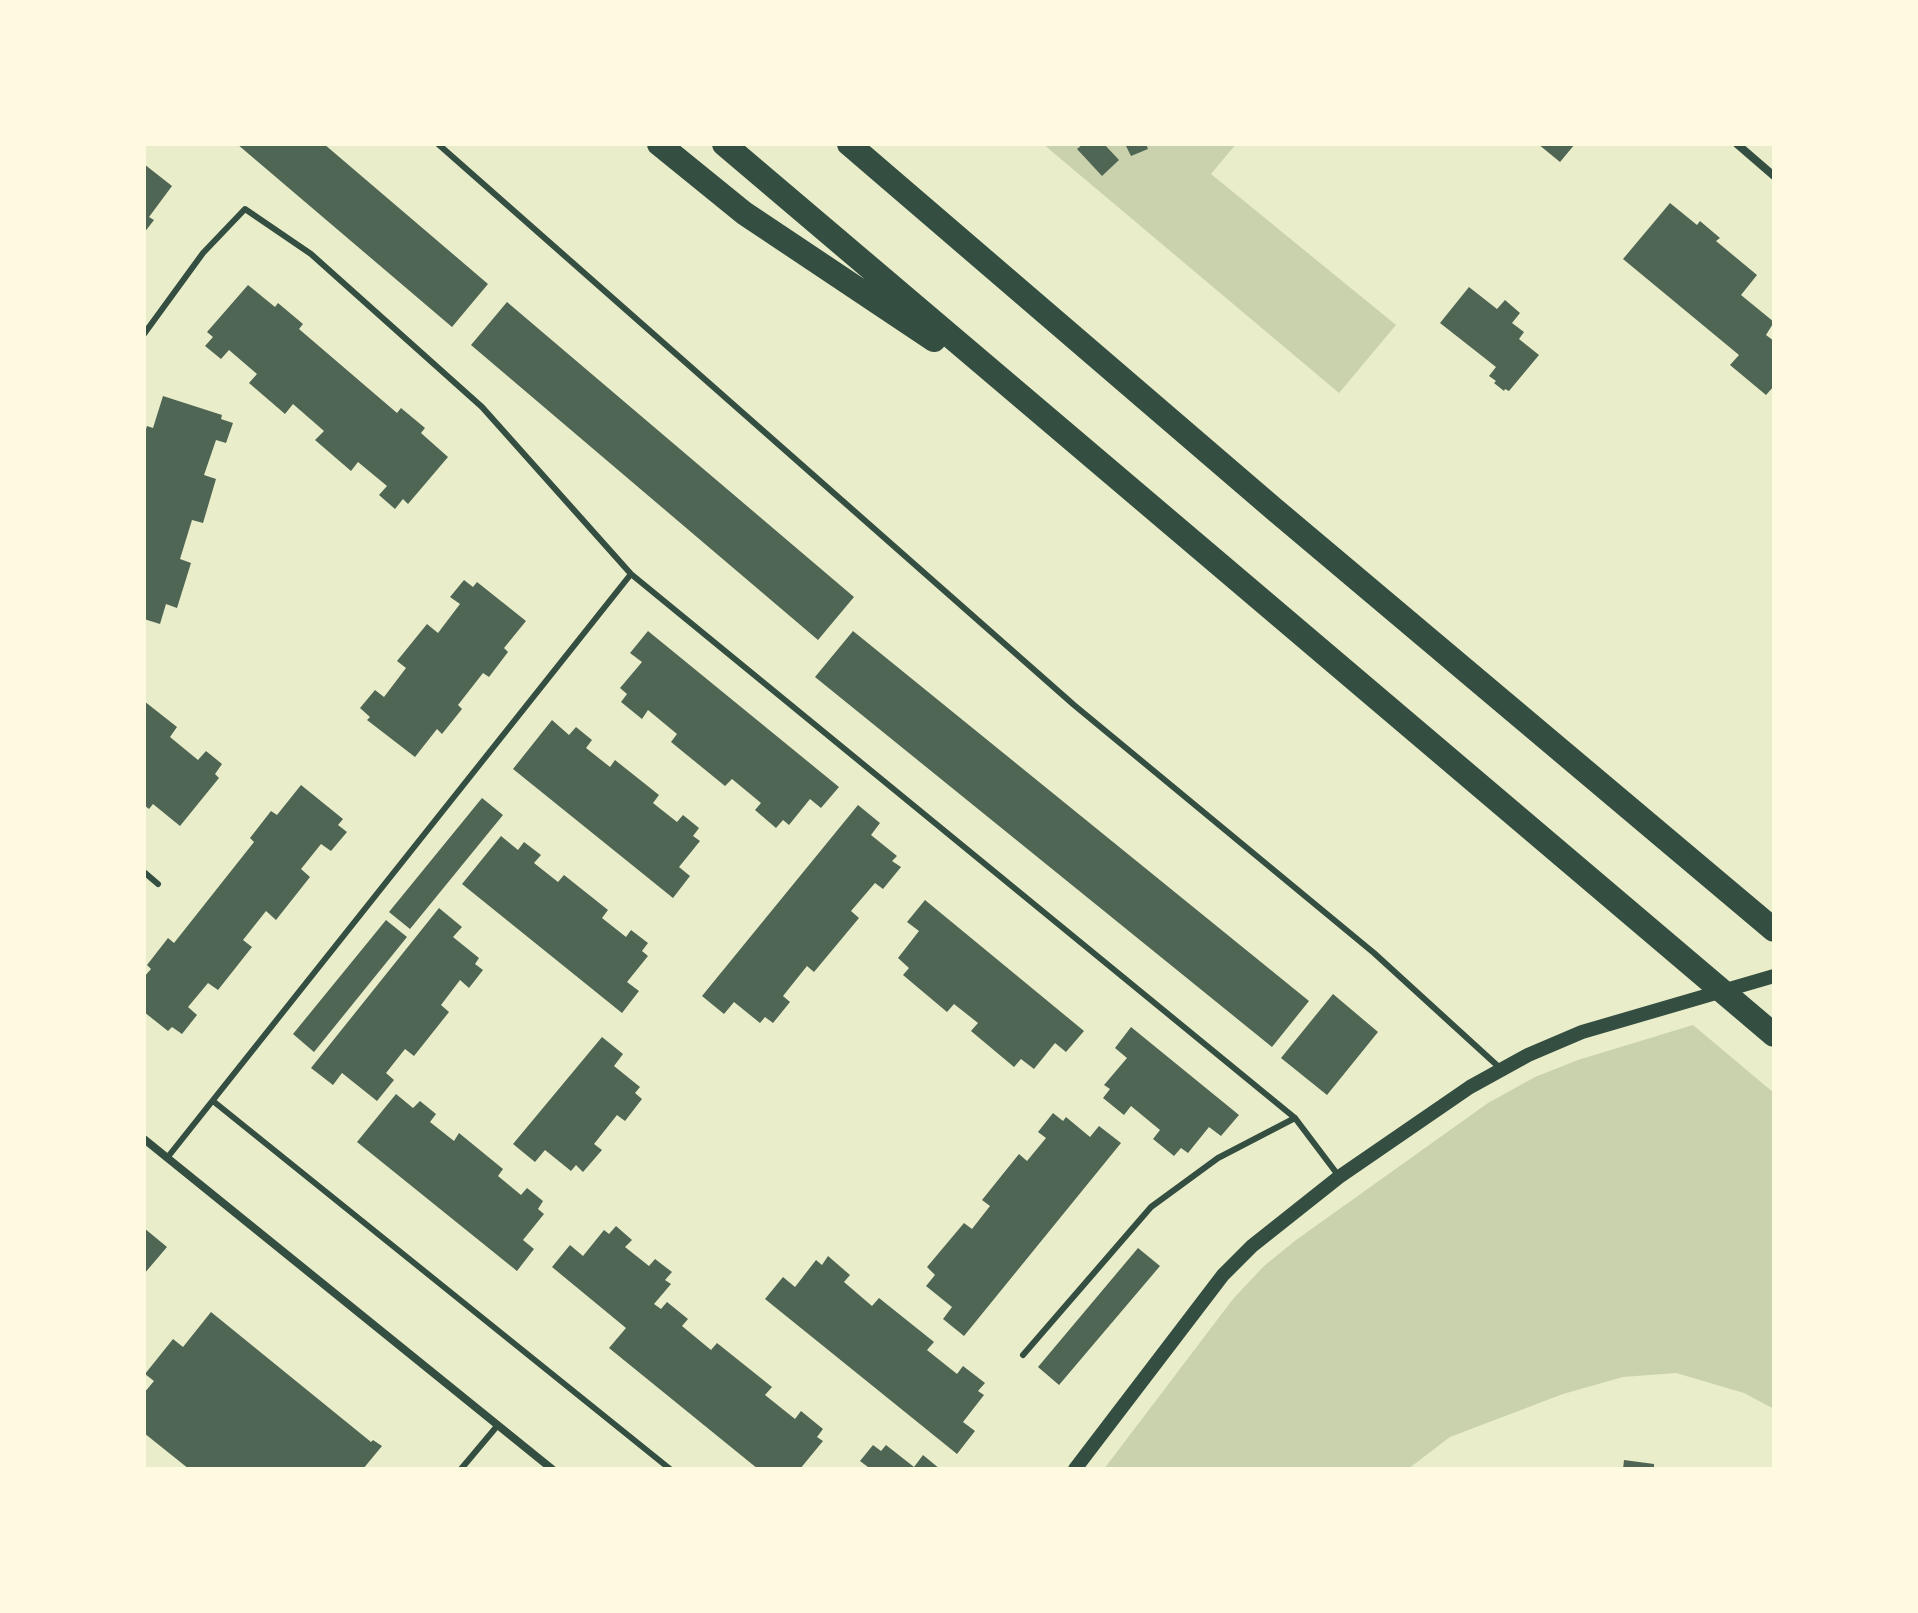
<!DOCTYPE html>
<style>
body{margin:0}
#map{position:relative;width:1918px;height:1613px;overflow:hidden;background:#e9edc9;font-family:"Nunito Sans",sans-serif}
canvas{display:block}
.frame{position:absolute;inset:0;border:146px solid #fefae0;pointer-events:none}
</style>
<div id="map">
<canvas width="1918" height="1613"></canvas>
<div class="frame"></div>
</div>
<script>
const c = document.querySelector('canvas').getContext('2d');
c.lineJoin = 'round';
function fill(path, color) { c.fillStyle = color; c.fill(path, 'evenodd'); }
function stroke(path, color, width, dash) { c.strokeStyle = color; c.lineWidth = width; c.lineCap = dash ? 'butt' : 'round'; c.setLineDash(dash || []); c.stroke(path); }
fill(new Path2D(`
 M1043,144H1236L1211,174L1396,325L1339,393Z
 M1693,1025L1774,1093V1409L1744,1393L1676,1373L1623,1377L1563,1394L1450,1437L1408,1469H1104L1233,1299L1264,1266L1296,1240L1488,1103L1535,1077L1578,1060Z`), '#cad2ad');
fill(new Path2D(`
 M237,144H324L488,284L452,327Z
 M1083,144H1104L1119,160L1102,176L1077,149Z
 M1125,144H1146L1148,149L1131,156Z
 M1538,144H1575L1560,162Z
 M144,164L172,186L149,217L154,220L144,233Z
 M1670,203L1697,225L1700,221L1720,238L1716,241L1757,275L1741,295L1774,322L1766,335L1774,341V386L1766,395L1730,365L1739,355L1623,259Z
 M248,285L275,307L278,303L303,324L299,329L397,413L401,408L425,428L421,433L448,457L408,504L403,499L395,509L379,495L387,486L358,462L351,471L315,440L324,431L293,404L285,414L249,383L257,374L229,350L221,359L205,346L213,337L207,332Z
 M1469,287L1497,309L1505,300L1520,313L1512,323L1524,332L1519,339L1539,355L1509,391L1505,389L1504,391L1494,383L1496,381L1489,376L1496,367L1440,323Z
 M507,302L854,597L818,640L471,345Z
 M163,396L222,415L221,419L233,423L226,443L216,440L204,475L216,479L203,523L192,520L180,559L191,563L177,608L166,604L160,624L144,619V435L147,426L153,428Z
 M464,580L473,587L477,582L526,621L504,648L508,652L489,677L483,673L458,705L462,709L442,734L437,729L415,757L367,720L370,717L360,708L375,690L384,697L406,668L397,661L427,624L438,633L460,604L450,597Z
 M648,631L839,787L821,808L810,799L789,825L783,820L776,828L755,810L761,803L732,779L725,786L671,742L677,734L648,710L642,719L621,702L627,694L620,688L642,662L630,653Z
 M853,631L1309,1001L1272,1047L815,677Z
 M144,701L177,727L170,737L198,760L206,751L222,764L215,774L219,778L180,826L153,804L149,809L144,805Z
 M552,720L569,735L576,727L592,740L586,748L610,767L615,760L659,795L653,803L677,822L683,815L699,828L693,836L700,841L679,867L690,876L673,898L513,769Z
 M301,785L343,819L338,825L347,832L331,851L321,844L301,869L310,877L276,920L266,911L243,940L252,947L218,990L208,983L188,1007L197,1015L182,1034L172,1027L168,1031L144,1012V977L151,969L147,965L168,938L174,943L254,842L250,838L271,811L277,815Z
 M482,798L503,815L410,929L389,912Z
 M858,805L880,823L871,835L897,856L892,861L901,867L883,889L875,883L851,911L859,918L814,972L807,966L783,996L790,1002L773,1023L765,1017L760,1023L734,1002L724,1014L702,996Z
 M501,836L518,850L524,842L541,855L534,863L558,882L564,875L608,910L602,918L626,937L631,930L648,943L642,951L648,956L627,982L639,991L622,1013L462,884Z
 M925,900L1084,1031L1066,1052L1055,1043L1034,1069L1021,1059L1014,1067L971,1031L978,1023L954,1004L947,1012L903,975L909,968L898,958L919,931L907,922Z
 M439,908L462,927L453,937L479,958L475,964L483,970L469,988L460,980L441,1005L449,1012L414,1056L405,1049L386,1073L394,1080L377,1101L342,1073L333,1085L311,1068Z
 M386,920L407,937L314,1052L293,1034Z
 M1333,994L1378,1032L1327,1095L1281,1058Z
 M1131,1027L1239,1115L1221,1136L1209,1127L1188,1153L1181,1148L1174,1156L1153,1139L1160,1130L1131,1106L1124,1115L1103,1098L1110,1089L1104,1085L1127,1058L1115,1048Z
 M602,1037L623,1054L614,1066L640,1087L635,1093L642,1099L625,1121L617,1115L594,1144L602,1150L583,1172L576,1165L571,1171L545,1150L535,1162L513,1144Z
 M396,1094L413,1108L420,1101L436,1114L430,1122L454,1141L459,1133L503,1169L498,1176L521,1195L527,1188L543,1201L538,1209L544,1214L523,1240L534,1249L517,1271L357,1142Z
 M1053,1113L1063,1121L1066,1117L1090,1137L1099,1126L1121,1143L964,1336L943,1319L952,1307L926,1286L935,1275L927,1267L964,1223L972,1229L990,1206L982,1200L1019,1154L1027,1161L1046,1138L1038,1132Z
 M616,1226L632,1240L625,1247L649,1266L655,1259L672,1272L665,1280L671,1284L654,1304L661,1309L667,1302L688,1319L682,1326L711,1350L717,1343L772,1387L765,1395L795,1419L801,1411L823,1429L817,1437L823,1441L800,1469H758L609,1348L626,1328L552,1267L570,1245L583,1256L604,1230L609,1234Z
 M144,1228L167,1247L144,1274Z
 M1138,1248L1160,1266L1059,1385L1038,1367Z
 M828,1256L850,1275L844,1282L872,1306L879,1298L934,1342L927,1350L957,1374L963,1366L985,1383L978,1391L984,1395L963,1422L975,1431L957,1454L765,1299L783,1277L795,1287L816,1260L822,1265Z
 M211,1312L371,1442L373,1440L382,1446L363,1469H189L144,1433V1393L154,1381L145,1374L173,1339L183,1347Z
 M873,1445L881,1451L886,1445L914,1467L923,1455L940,1469H866L868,1467L860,1461Z
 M1624,1460L1654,1464V1469H1623Z`), '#4f6655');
stroke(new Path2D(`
 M438,144L1074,705L1374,953L1500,1068
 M144,334L203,253L245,209L311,254L482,407L631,574L1295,1118L1338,1175
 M144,872L158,884
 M213,1101L670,1469
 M167,1158L631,574
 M1023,1355L1151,1207L1218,1158L1295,1118
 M461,1469L498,1425`), '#344e41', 6);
stroke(new Path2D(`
 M1737,144L1774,176
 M144,1139L552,1469`), '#344e41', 8);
stroke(new Path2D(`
 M1075,1469L1223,1275L1252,1246L1339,1177L1470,1087L1528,1055L1582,1032L1774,976`), '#344e41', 14);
stroke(new Path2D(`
 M659,144L744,213L934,340
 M724,144L1774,1035
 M849,144L1274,509L1774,930`), '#344e41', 24);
</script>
